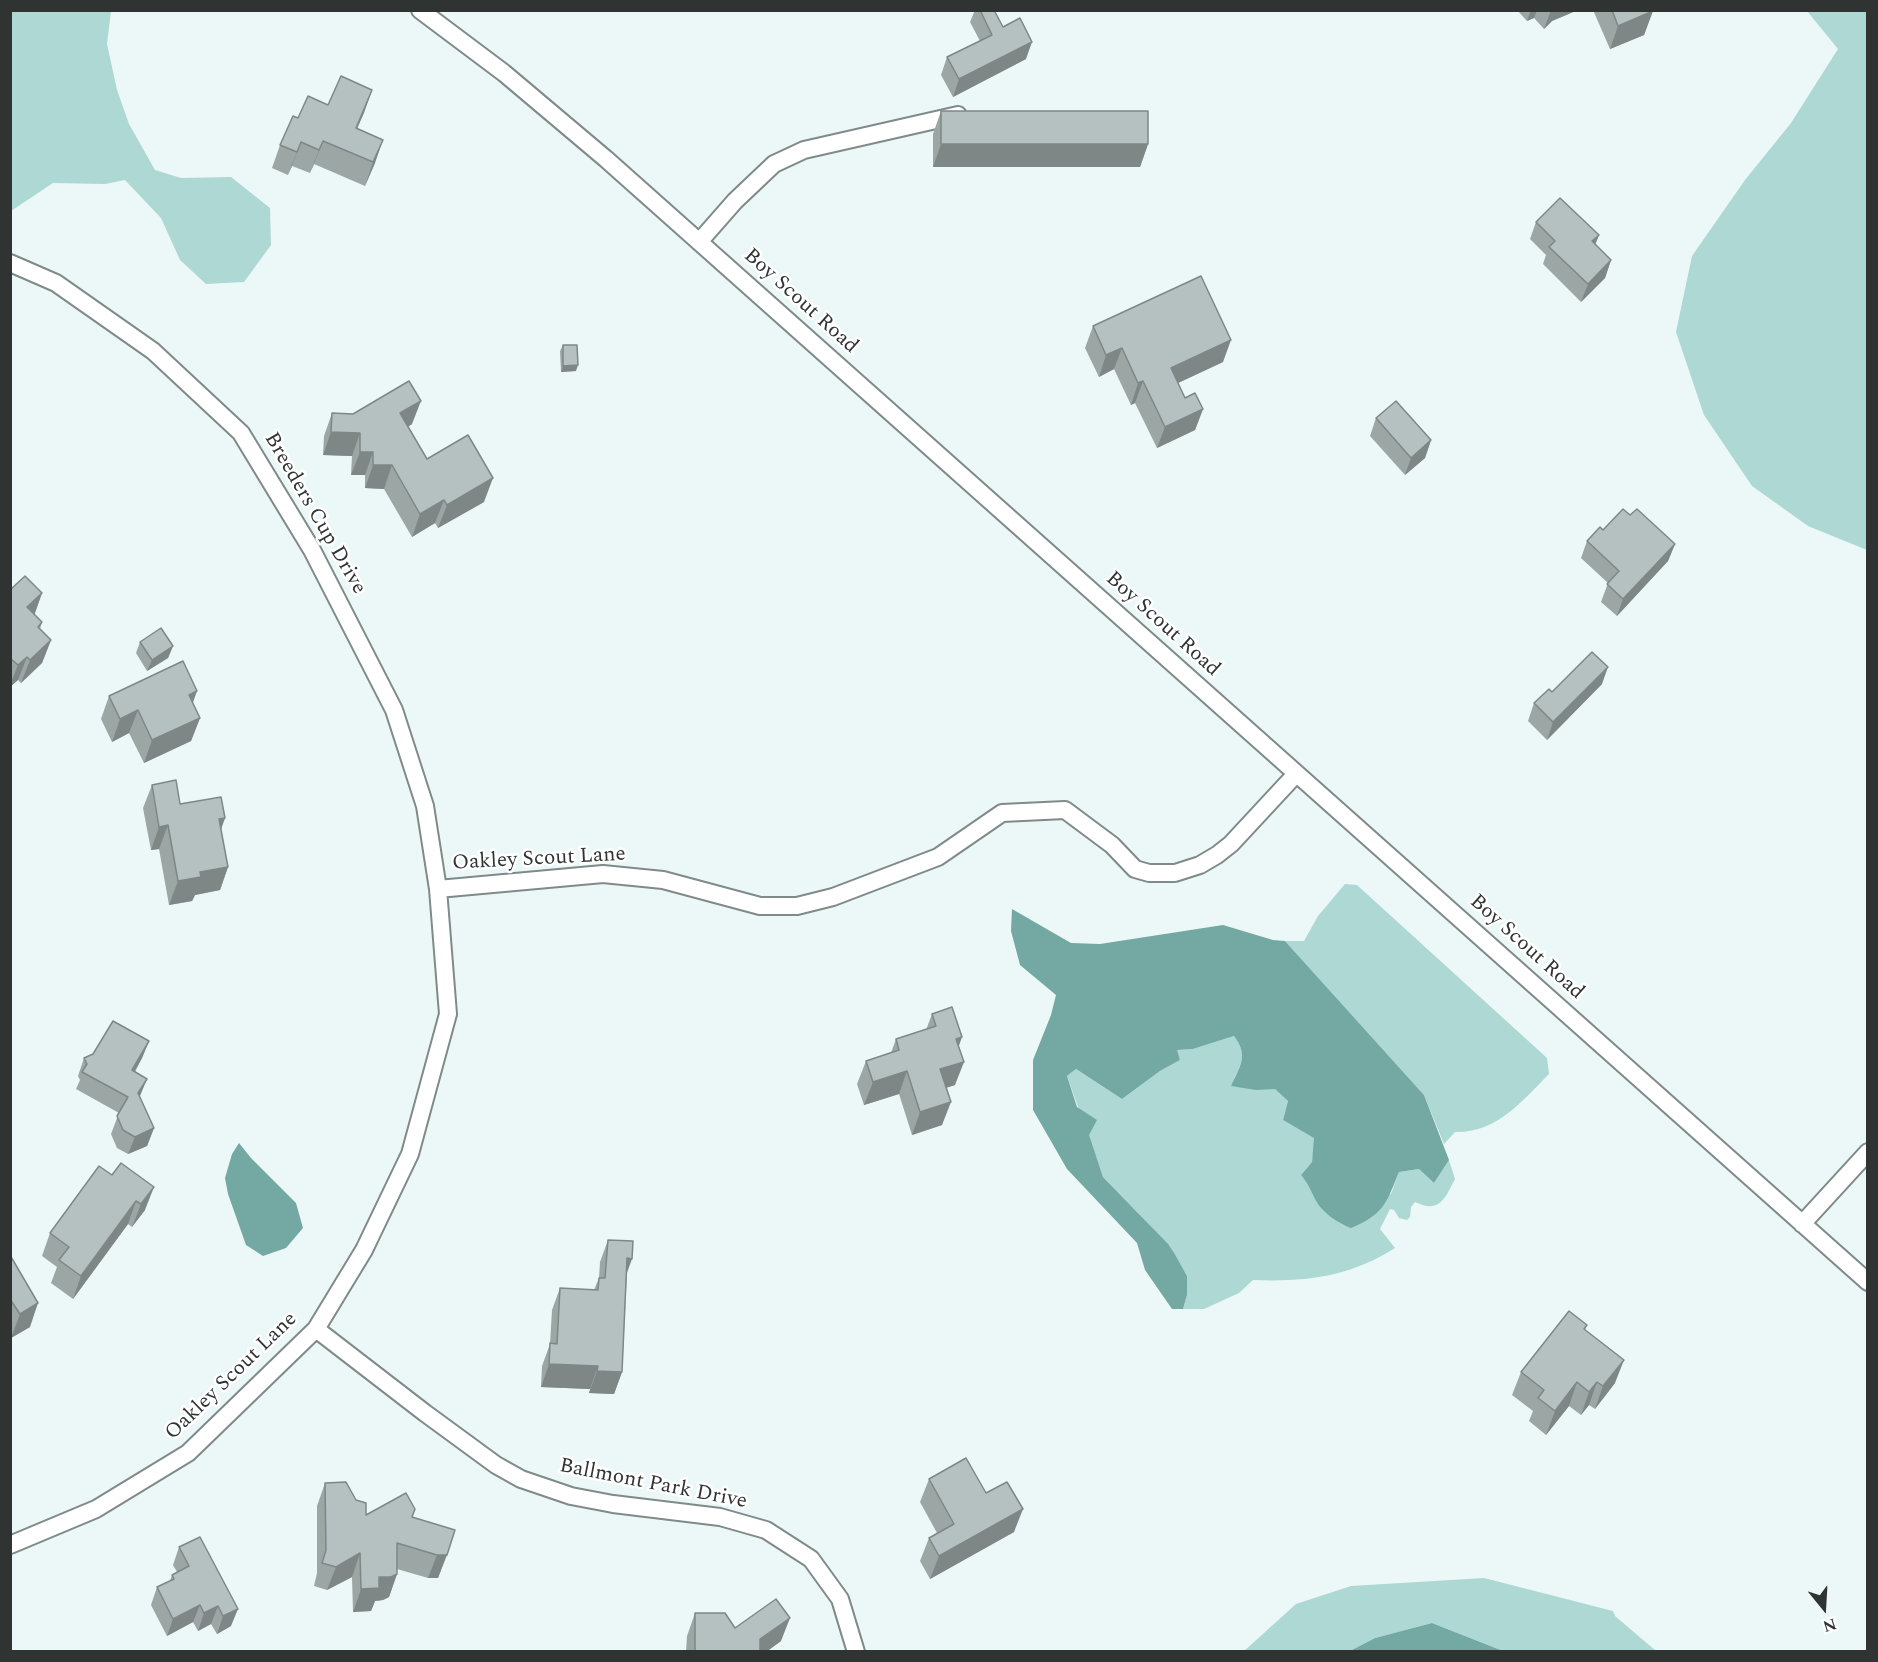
<!DOCTYPE html>
<style>
body{margin:0}
#map{position:relative;width:1878px;height:1662px;overflow:hidden;background:#ebf8f7;font-family:Spectral,serif}
canvas{display:block}
.frame{position:absolute;inset:0;border:12px solid #2f3433;pointer-events:none}
.north{position:absolute;left:1794px;top:1578px;width:60px;height:60px;-webkit-text-stroke:4px #fff;paint-order:stroke;rotate:162deg;font-size:16px;font-weight:700;line-height:24px;text-align:center;color:#2f3433}
.north::after{content:'';display:block;margin:auto;width:21px;height:27px;background:#2f3433;clip-path:polygon(50% 0,100% 100%,50% 72%,0 100%)}
</style>
<div id="map">
<canvas width="1878" height="1662"></canvas>
<div class="frame"></div>
<div class="north">N</div>
</div>
<script>
const c = document.querySelector('canvas').getContext('2d');
c.lineJoin = 'round';
function fill(path, color) { c.fillStyle = color; c.fill(path, 'evenodd'); }
function stroke(path, color, width, dash) { c.strokeStyle = color; c.lineWidth = width; c.lineCap = dash ? 'butt' : 'round'; c.setLineDash(dash || []); c.stroke(path); }
function label(font, color, halo, rows, align = 'center') {
  c.font = font + ' Spectral,serif'; c.lineWidth = 5; c.setLineDash([]); c.textBaseline = 'middle'; c.strokeStyle = halo; c.fillStyle = color; for (const [text, x, y, turn = 0] of rows) {
    c.save(); c.translate(x, y); c.rotate((+turn || 0) * Math.PI / 180); c.textAlign = isNaN(turn) ? turn : align; if (halo) c.strokeText(text, 0, 0); c.fillText(text, 0, 0); c.restore();
  }
}
fill(new Path2D(`
 M11,10L111,11L107,44L117,90L129,124L155,170L181,178L231,177L270,208L271,245L244,282L206,284L180,260L161,218L125,180L105,184L53,183L11,211Z
 M1807,11H1867V550L1808,526L1752,486L1704,415L1676,332L1692,256L1745,180L1791,123L1838,49Z
 M1345,884L1357,885L1547,1058L1549,1074C1522,1101 1497,1133 1455,1132L1444,1144L1424,1095L1285,941H1304L1318,916Z
 M1234,1036C1249,1056 1240,1065 1231,1086L1275,1089L1288,1101L1283,1120L1315,1138L1312,1162L1301,1175L1308,1182L1317,1203L1391,1194L1399,1172L1419,1169L1434,1183L1449,1160L1455,1179C1445,1198 1440,1214 1415,1202L1411,1207L1410,1217L1407,1220L1399,1218L1394,1210L1390,1209L1380,1229L1395,1248C1349,1277 1306,1282 1253,1280L1239,1293L1204,1309H1183L1187,1295V1276L1176,1256L1138,1213L1103,1177L1067,1076L1076,1069L1122,1099L1160,1071L1180,1060L1176,1050L1193,1049Z
 M1484,1578L1613,1611L1615,1616L1656,1651H1503L1432,1623L1375,1638L1350,1651L1243,1652L1296,1604L1351,1586Z`), '#add8d3');
fill(new Path2D(`
 M1012,909L1071,943L1100,944L1223,925L1273,940L1285,941L1424,1095L1449,1160L1434,1183L1419,1169L1399,1172C1386,1204 1384,1214 1351,1228C1338,1223 1323,1213 1316,1201C1311,1191 1308,1183 1301,1175L1312,1162L1314,1138L1283,1120L1288,1101L1275,1089L1256,1090L1231,1086C1240,1066 1249,1056 1234,1036L1193,1049L1177,1050L1180,1060L1160,1071L1122,1099L1076,1069L1067,1076L1077,1107L1097,1120L1089,1135L1103,1177L1168,1244L1176,1256L1187,1276V1295L1183,1309H1172L1145,1270L1137,1243L1067,1169L1033,1110V1060L1051,1015L1056,995L1020,965L1011,931Z
 M239,1143L251,1158L296,1203L303,1228L286,1248L263,1256L246,1245L228,1194L225,1178L232,1154Z
 M1432,1623L1503,1651H1350L1375,1638Z`), '#74a8a3');
const minor = new Path2D(`
 M420,10L504,73L606,159L1868,1282
 M699,242L735,201L774,164L804,150L958,115
 M10,263L56,283L153,351L241,433L312,550L394,710L425,806L438,889L448,1014L410,1154L364,1250L316,1329L188,1453L96,1509L10,1545
 M438,889L603,874L663,880L760,906H797L833,897L938,857L1002,813L1065,810L1112,845L1135,869L1149,873H1175L1200,865L1217,855L1231,844L1296,774
 M1802,1224L1868,1152
 M316,1329L425,1413L496,1465L521,1479L571,1496L613,1504L720,1517L766,1530L811,1559L840,1599L856,1652`);
stroke(minor, '#7f8a89', 20);
stroke(minor, '#fff', 16);
fill(new Path2D(`
 M975,10H994L1003,27L1026,59L953,97L941,75L947,57L980,41L970,22Z
 M1517,10H1578L1552,21L1544,29L1534,18L1527,21Z
 M1593,10H1653L1644,35L1610,49Z
 M372,90L357,129L375,163L365,186L314,164L310,173L292,166L288,175L272,168L280,145L298,118L328,105Z
 M941,111L1148,144L1140,167H933V134Z
 M1536,222L1599,235L1595,244L1611,260L1605,278L1581,302L1543,264L1546,255L1530,239Z
 M1093,326L1223,362L1178,383L1185,398L1203,409L1195,430L1157,448L1135,403L1131,405L1114,369L1099,377L1085,348Z
 M563,345L576,371L561,372L560,351Z
 M332,413L412,424L408,427L427,459L484,502L438,528L435,523L412,537L384,489L365,488V475H351L352,456L323,455L324,436Z
 M1376,418L1431,440L1425,458L1405,475L1370,436Z
 M1630,515L1675,544L1668,561L1617,616L1601,602L1608,583L1581,558L1587,541L1603,530Z
 M10,590L42,593L34,615L42,622L40,629L51,640L42,663L21,683L18,680L10,687Z
 M140,642L173,646L168,658L147,671L136,653Z
 M1602,684L1547,740L1528,721L1534,703L1552,692Z
 M109,696L193,703L200,718L191,741L144,763L129,733L112,742L101,719Z
 M152,785L180,804L225,818L221,828L228,867L220,890L195,895L192,901L169,905L159,849L151,850L143,808Z
 M932,1014L959,1046L955,1085L946,1088L942,1125L912,1135L899,1094L864,1105L857,1084L866,1061L891,1053L896,1039L926,1030Z
 M149,1041L142,1058L135,1072L140,1097L154,1128L147,1146L128,1154L117,1148L111,1134L119,1113L76,1089L80,1080L78,1076L84,1058Z
 M121,1163L145,1210L132,1227L128,1224L73,1299L51,1283L57,1267L42,1256L50,1233L112,1175Z
 M608,1240L627,1273L622,1372L614,1394L589,1393L590,1389L541,1387L542,1366L550,1344L552,1310L560,1288L594,1290L599,1278L600,1262Z
 M10,1255L30,1327L11,1338L10,1336Z
 M1587,1325L1585,1330L1615,1383L1595,1409L1589,1405L1581,1415L1569,1406L1546,1435L1529,1421L1533,1411L1512,1395L1521,1372Z
 M929,1479L986,1493L1014,1532L930,1579L920,1561L929,1538L937,1533L920,1502Z
 M325,1483L356,1500L366,1515L412,1517L455,1530L438,1578H428L397,1569V1574L389,1597L383,1600L375,1601L371,1611L353,1612L352,1577L327,1590L314,1586L317,1573V1506Z
 M179,1547L231,1626L217,1634L211,1624L198,1631L193,1622L167,1636L151,1605L157,1587L170,1581L172,1575L177,1572L173,1565Z
 M695,1613L735,1628L781,1641L766,1652H686L687,1636Z`), '#9ca6a5');
fill(new Path2D(`
 M1531,10H1537L1534,18L1527,21Z
 M1551,10H1578L1552,21L1544,29Z
 M1653,11L1644,35L1610,49L1618,26Z
 M1032,42L1026,59L953,97L959,79Z
 M372,90L364,113L347,151L356,128Z
 M383,140L375,163L365,186L373,162Z
 M323,141L314,164L310,173L319,150Z
 M301,142L292,166L288,175L297,152Z
 M941,144H1148L1140,167H933Z
 M1599,235L1592,253V241Z
 M1611,260L1605,278L1581,302L1588,284Z
 M1231,340L1223,362L1163,390L1171,368Z
 M1122,348L1114,369L1099,377L1106,355Z
 M578,365L576,371L561,372L563,366Z
 M1143,381L1135,403L1131,405L1138,383Z
 M421,401L412,424L392,436L400,413Z
 M1203,409L1195,430L1157,448L1165,427Z
 M331,432L360,433L352,456L323,455Z
 M1431,440L1425,458L1405,475L1411,458Z
 M360,452H373L365,475H351Z
 M373,465H392L384,489L365,488Z
 M493,478L484,502L438,528L447,505Z
 M444,500L435,523L412,537L420,514Z
 M1675,544L1668,561L1617,616L1623,599Z
 M42,593L34,616L27,607Z
 M51,640L42,663L21,683L30,660Z
 M173,646L168,658L147,671L152,660Z
 M27,657L18,680L10,687V685L18,665Z
 M1608,667L1602,684L1547,740L1553,722Z
 M197,691L189,714V695Z
 M138,710L129,733L112,742L120,719Z
 M200,718L191,741L144,763L152,740Z
 M225,818L217,841L219,819Z
 M168,825L159,849L151,850L159,827Z
 M228,867L220,890L195,895L192,901L169,905L178,881L200,872Z
 M962,1037L954,1060L956,1039Z
 M149,1041L142,1058L125,1088L132,1070Z
 M964,1062L955,1085L932,1092L940,1069Z
 M907,1071L899,1094L864,1105L873,1082Z
 M147,1079L140,1096L132,1111L138,1093Z
 M951,1102L942,1125L912,1135L920,1112Z
 M154,1128L147,1146L128,1154L135,1137Z
 M154,1187L145,1210L132,1227L141,1204Z
 M136,1201L128,1224L73,1299L81,1276Z
 M627,1258L632,1259L624,1281Z
 M38,1303L30,1327L11,1338L20,1314Z
 M1624,1360L1615,1383L1595,1409L1603,1386Z
 M549,1364L598,1366L590,1389L541,1387Z
 M597,1371L622,1372L614,1394L589,1393Z
 M1577,1382L1569,1406L1546,1435L1555,1411Z
 M1597,1382L1589,1405L1581,1415L1589,1392Z
 M1023,1509L1014,1532L930,1579L939,1556Z
 M360,1553L352,1577L327,1590L336,1567Z
 M437,1555H447L438,1578H428Z
 M397,1574L389,1597L383,1600L375,1601L371,1611L353,1612L361,1589L379,1577Z
 M200,1605L193,1622L167,1636L173,1619Z
 M218,1606L211,1624L198,1631L204,1613Z
 M238,1609L231,1626L217,1634L223,1616Z
 M790,1618L781,1641L766,1652H756L760,1639Z`), '#7f8786');
const building = new Path2D(`
 M980,10H994L1003,27L1020,18L1032,42L959,79L947,57L992,35Z
 M1612,10H1653V11L1618,26Z
 M341,76L372,90L356,128L383,140L373,162L323,141L319,150L301,142L297,152L280,145L293,116L298,118L308,96L328,105Z
 M941,111H1148V144H941Z
 M1560,198L1599,235L1592,241L1611,260L1588,284L1549,247L1555,241L1536,222Z
 M1201,276L1231,340L1171,368L1185,398L1195,393L1203,409L1165,427L1143,381L1138,383L1122,348L1106,355L1093,326Z
 M563,345H577L578,365L563,366Z
 M409,381L421,401L400,413L427,459L468,435L493,478L447,505L444,500L420,514L392,465H373V452H360V433L331,432L332,413L353,414Z
 M1396,401L1431,440L1411,458L1376,418Z
 M1623,509L1630,515L1637,509L1675,544L1623,599L1607,584L1619,571L1587,541L1600,527L1603,530Z
 M25,576L42,593L27,607L42,622L38,627L51,640L30,660L27,657L18,665L10,658V590Z
 M161,628L173,646L152,660L140,642Z
 M1592,652L1608,667L1553,722L1534,703L1549,689L1552,692Z
 M183,661L197,691L189,695L200,718L152,740L138,710L120,719L109,696Z
 M176,780L180,804L221,797L225,818L219,819L228,867L200,872L201,877L178,881L168,825L159,827L152,785Z
 M952,1007L962,1037L956,1039L964,1062L940,1069L951,1102L920,1112L907,1071L873,1082L866,1061L899,1050L896,1039L936,1026L932,1014Z
 M113,1021L149,1041L132,1070L147,1079L138,1093L154,1128L135,1137L123,1130L117,1116L128,1097L82,1072L87,1064L84,1058L93,1054Z
 M121,1163L154,1187L141,1204L136,1201L81,1276L59,1260L69,1247L50,1233L99,1166L112,1175Z
 M608,1240L633,1241L632,1259L627,1258L622,1372L597,1371L598,1366L549,1364L550,1343L557,1344L560,1288L598,1290L599,1278H605Z
 M10,1255L38,1303L20,1314L10,1299Z
 M1569,1311L1587,1325L1584,1329L1624,1360L1603,1386L1597,1382L1589,1392L1577,1382L1555,1411L1538,1398L1544,1390L1521,1372Z
 M966,1458L986,1493L1007,1482L1023,1509L939,1556L929,1538L954,1524L929,1479Z
 M346,1482L356,1500L366,1503V1515L406,1493L415,1509L412,1517L455,1530L447,1555H437L397,1543V1574L391,1577H379V1588L361,1589L360,1553L336,1567L322,1563L326,1550L325,1483Z
 M200,1537L238,1609L223,1616L218,1606L204,1613L200,1605L173,1619L157,1587L174,1579L172,1575L189,1566L179,1547Z
 M776,1599L790,1618L760,1639V1652H695V1613H725L735,1628Z`);
fill(building, '#b5c1c0');
stroke(building, '#7f8786', 1.5);
label('21px', '#2f3433', '#fff', [
 ["Boy Scout Road",800,302,42],
 ["Breeders Cup Drive",314,514,60],
 ["Boy Scout Road",1162,625,42],
 ["Oakley Scout Lane",539,860,-3],
 ["Boy Scout Road",1526,948,42],
 ["Oakley Scout Lane",232,1377,-44],
 ["Ballmont Park Drive",653,1485,11]
]);
</script>
